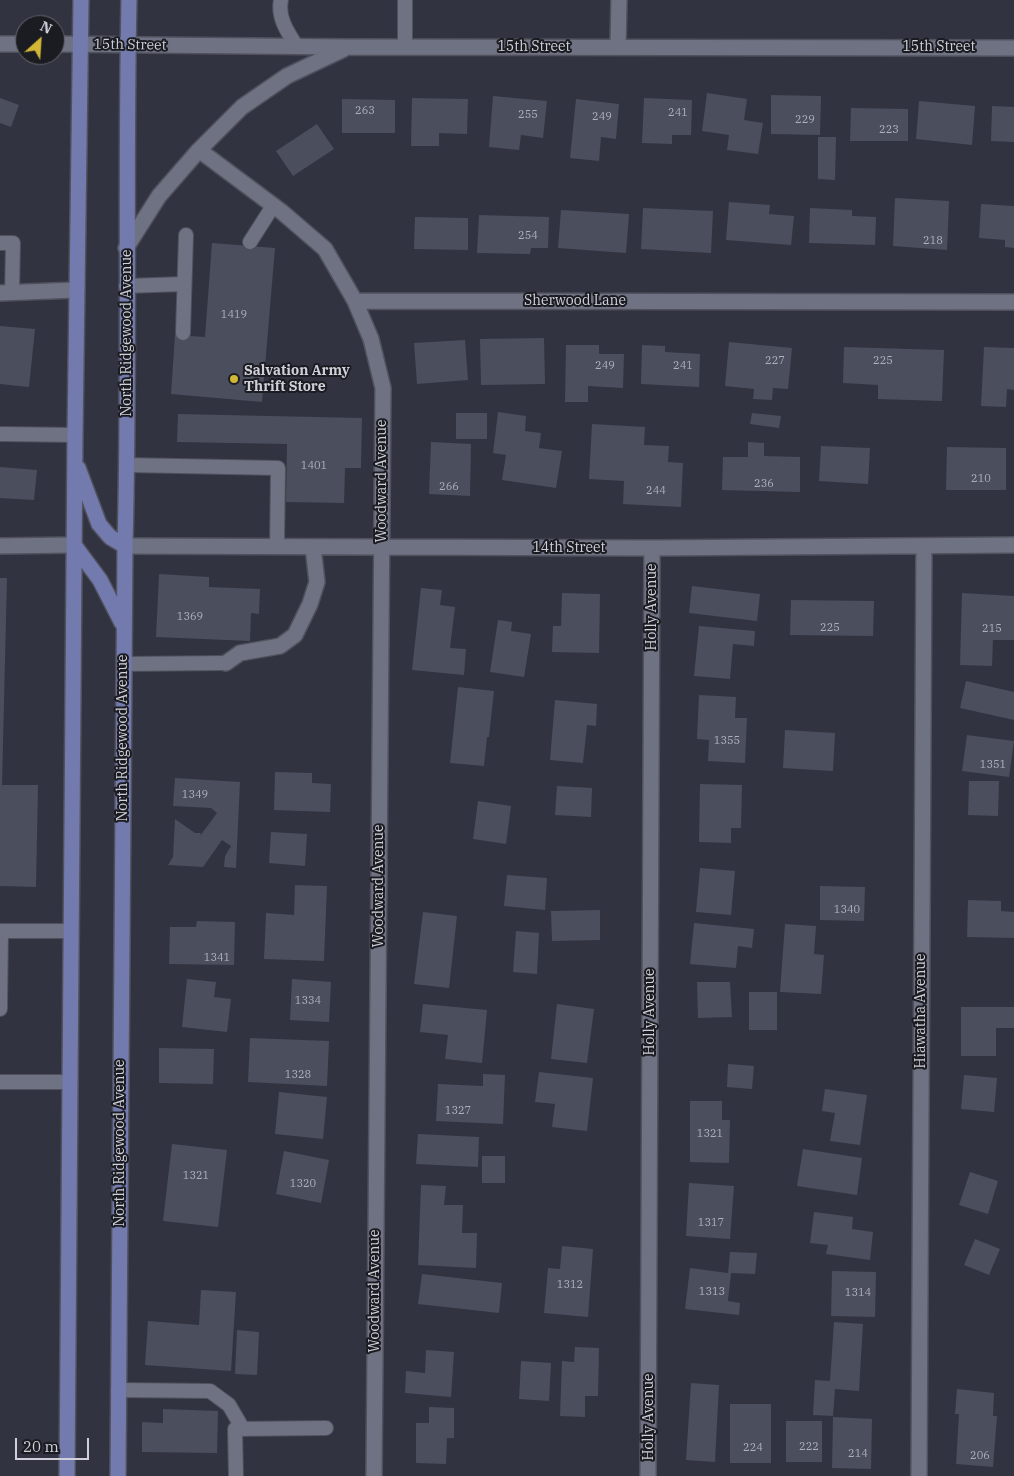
<!DOCTYPE html>
<style>
body{margin:0}
#map{position:relative;width:1014px;height:1476px;overflow:hidden;background:#313341;font-family:"IBM Plex Serif",serif}
canvas{display:block}
.north{position:absolute;left:15px;top:15px;width:50px;height:50px;box-sizing:border-box;background:#1a1c22;border:1px solid #62646b;border-radius:50%;rotate:26deg;font-size:14px;font-weight:700;line-height:20px;text-align:center;color:#cfd0d9}
.north::after{content:'';display:block;margin:auto;width:18px;height:22px;background:#d2b635;clip-path:polygon(50% 0,100% 100%,50% 72%,0 100%)}
.scale{position:absolute;left:15px;top:1438px;width:74px;height:22px;box-sizing:border-box;border:2px solid #cfd0d9;border-top:0;padding-left:6px;font-size:15px;line-height:18px;white-space:nowrap;color:#cfd0d9;-webkit-text-stroke:4px #1a1c22;paint-order:stroke}
</style>
<div id="map">
<canvas width="1014" height="1476"></canvas>
<div class="north">N</div>
<div class="scale">20 m</div>
</div>
<script>
const c = document.querySelector('canvas').getContext('2d');
c.lineJoin = 'round';
function fill(path, color) { c.fillStyle = color; c.fill(path, 'evenodd'); }
function stroke(path, color, width, dash) { c.strokeStyle = color; c.lineWidth = width; c.lineCap = dash ? 'butt' : 'round'; c.setLineDash(dash || []); c.stroke(path); }
function label(font, color, halo, rows, align = 'center') {
  c.font = font + ' "IBM Plex Serif",serif'; c.lineWidth = 4; c.setLineDash([]); c.textBaseline = 'middle'; c.strokeStyle = halo; c.fillStyle = color; for (const [text, x, y, turn = 0] of rows) {
    c.save(); c.translate(x, y); c.rotate((+turn || 0) * Math.PI / 180); c.textAlign = isNaN(turn) ? turn : align; if (halo) c.strokeText(text, 0, 0); c.fillText(text, 0, 0); c.restore();
  }
}
fill(new Path2D(`
 M707,93L747,99L744,120L763,123L758,154L727,150L729,135L702,131Z
 M771,95L821,96L820,135L771,134Z
 M493,96L547,101L543,138L521,135L519,150L489,147Z
 M0,98L19,105L11,127L0,123Z
 M412,98L468,99L467,134L439,133V146H411Z
 M644,98L692,100L691,135H672V144L642,143Z
 M342,99L395,100V133H342Z
 M576,99L619,104L616,139L601,137L599,161L570,158Z
 M919,101L975,106L972,145L916,139Z
 M992,106L1014,107V142L991,141Z
 M851,108L908,109V141H850Z
 M317,124L334,149L293,176L276,151Z
 M818,137H836L835,180L818,179Z
 M895,198L949,201L947,250L893,246Z
 M729,202L770,205L769,214L794,216L791,245L726,240Z
 M981,204L1014,206V248L1005,247V240L979,238Z
 M643,208L713,211L711,253L641,249Z
 M810,208L852,210V216L876,217L875,245L809,243Z
 M561,210L629,214L626,253L558,248Z
 M479,215L549,217L548,248H531L530,254L477,253Z
 M415,217L468,218V250L414,249Z
 M212,243L275,248L262,402L171,394L175,335L205,337Z
 M0,326L35,329L29,387L0,384Z
 M544,338L545,384L481,385L480,339Z
 M465,340L468,380L417,384L414,343Z
 M729,342L792,348L788,389L773,388L772,400L753,399L754,389L725,386Z
 M566,345H599V354H624L623,388L588,386V402H565Z
 M642,345L665,346V352L700,354L699,387L641,384Z
 M844,347L944,350L942,401L878,399V385L843,383Z
 M984,347L1014,348V390L1007,389L1006,407L981,406Z
 M498,412L526,416L525,431L541,433L539,448L562,451L556,488L502,480L506,455L493,453Z
 M456,413H487V439H456Z
 M752,413L781,416L779,428L750,424Z
 M178,414L362,418L361,468H345L344,503L286,502L287,444L177,442Z
 M592,424L645,427L644,445L669,446L668,462L683,463L681,507L623,504L624,481L589,479Z
 M431,442L471,444L470,496L429,494Z
 M748,442L764,443V456L800,457V492L722,490L723,457H748Z
 M821,446L870,448L868,484L819,481Z
 M947,447L1006,448V490H946Z
 M0,467L37,470L34,500L0,498Z
 M159,574L209,577V587L260,589L259,614L251,613L250,641L156,637Z
 M0,578H7L2,785H38L36,887L0,886Z
 M692,586L760,594L757,621L689,613Z
 M421,588L442,590L440,605L455,607L450,648L466,649L464,675L412,670Z
 M562,593L600,594L599,653L552,652L553,626H561Z
 M962,593L1014,596V640H993L992,666L960,665Z
 M791,600L874,601L873,636L790,635Z
 M498,620L512,622L511,631L531,634L524,677L490,672Z
 M699,626L755,631L754,646L733,644L730,679L694,676Z
 M966,681L1014,692V720L960,708Z
 M458,687L494,691L489,737H487L484,766L450,763Z
 M699,695L736,697L735,718H747L745,763L708,761L709,740L697,739Z
 M555,700L597,704L596,726L587,725L583,763L550,760Z
 M785,730L835,733L833,771L783,768Z
 M967,735L1014,741L1009,777L962,771Z
 M275,772L312,773V783L331,784L330,812L274,810Z
 M175,778L240,782L236,868L224,867L225,856L231,846L222,840L203,867L168,865L173,857L175,819L195,833H201L200,836L217,813L211,808L173,806Z
 M969,781H999L998,816L968,815Z
 M700,784L742,785L741,828H731V843L699,842Z
 M557,786L592,788L591,817L555,815Z
 M478,801L511,806L506,844L473,839Z
 M271,832L307,834L305,866L269,863Z
 M700,868L735,871L731,915L696,912Z
 M507,875L547,878L545,910L504,906Z
 M295,885L327,886L324,961L264,959L266,913L294,915Z
 M820,886L865,887L864,921L820,920Z
 M968,900L1001,901V911L1014,912V938L967,937Z
 M600,910V940L552,941L551,911Z
 M423,912L457,916L449,988L414,984Z
 M197,921L235,922L234,965L169,964L170,927H196Z
 M694,923L754,929L752,948L738,946L736,968L690,964Z
 M785,924L816,926L814,954L824,955L821,994L780,992Z
 M516,931L539,933L537,974L513,972Z
 M187,979L216,982L214,997L231,999L227,1032L182,1027Z
 M292,979L331,982L329,1022L290,1020Z
 M697,982H730L732,1017L698,1018Z
 M749,992H777V1030H749Z
 M423,1004L487,1010L482,1063L445,1059L448,1035L420,1032Z
 M557,1004L594,1009L587,1063L551,1059Z
 M961,1007H1014V1028H996V1056H961Z
 M250,1038L329,1041L327,1086L248,1082Z
 M159,1048L214,1049L213,1084L159,1083Z
 M728,1064L754,1066L752,1089L727,1087Z
 M539,1072L593,1078L587,1131L552,1127L555,1104L535,1102Z
 M483,1074L505,1075L503,1124L436,1121L438,1084L483,1086Z
 M964,1075L997,1078L994,1112L961,1109Z
 M825,1089L867,1095L860,1145L830,1141L835,1113L822,1111Z
 M279,1092L327,1097L323,1139L275,1134Z
 M690,1101H722V1120H730L729,1163L690,1162Z
 M418,1134L479,1137L478,1167L416,1164Z
 M172,1144L227,1150L218,1227L163,1221Z
 M803,1149L862,1158L857,1195L797,1186Z
 M284,1151L329,1160L321,1203L276,1194Z
 M482,1156H505V1183H482Z
 M970,1172L998,1181L988,1214L959,1205Z
 M689,1183L734,1186L730,1239L686,1236Z
 M421,1185L446,1186L444,1205H463L462,1233H477L476,1268L418,1265Z
 M814,1212L853,1217L852,1229L873,1232L870,1260L826,1254L828,1245L810,1243Z
 M975,1239L1000,1249L989,1275L964,1265Z
 M562,1246L593,1249L588,1317L544,1313L548,1268L560,1269Z
 M730,1252L757,1253L755,1274L731,1273L728,1301L740,1303L739,1315L685,1309L690,1268L728,1273Z
 M832,1271L876,1272L875,1317L831,1316Z
 M422,1274L502,1283L499,1313L418,1304Z
 M201,1290L236,1292L231,1371L145,1365L148,1321L199,1325Z
 M834,1322L863,1324L859,1391L835,1389L833,1416L813,1415L815,1380L830,1381Z
 M237,1330L259,1332L257,1375L235,1374Z
 M575,1347L599,1348L598,1396H585V1417L560,1416L562,1361L574,1362Z
 M426,1350L454,1352L451,1397L405,1393L406,1371L425,1373Z
 M521,1361L551,1363L549,1401L519,1399Z
 M691,1383L719,1385L715,1462L686,1460Z
 M957,1389L994,1393L993,1416H997L993,1467L956,1464L959,1414H955Z
 M730,1404H771V1463H730Z
 M429,1407L454,1408V1438H447L446,1464L416,1463V1423H429Z
 M163,1409L218,1411L217,1453L142,1452V1422L163,1423Z
 M833,1417L872,1419L871,1469L832,1468Z
 M786,1421H822V1462H786Z`), '#4b4e5d');
const service = new Path2D(`
 M281,0C277,17 288,33 297,47
 M405,0V47
 M250,242L273,206
 M0,243H13L12,293
 M126,286L184,284
 M183,333L186,235
 M0,434L75,435
 M127,465L278,468L277,547
 M124,664L226,663
 M0,1009L1,931H71
 M0,1082H70
 M118,1390L210,1391L229,1405L243,1429
 M236,1476L235,1429L326,1428`);
const minor = new Path2D(`
 M0,44H25
 M55,44L348,47L1014,48
 M618,47L619,0
 M199,150L282,212L325,249L355,301L371,339L383,388L374,1476
 M126,248L159,196L199,150L242,107L287,76L344,49
 M0,293L76,290
 M355,301L1014,302
 M0,546L74,545
 M125,546L652,548L1014,545
 M226,663L240,653L280,646L295,635L310,604L317,582L313,547
 M648,1476L652,548
 M919,1476L924,546`);
const primary = new Path2D(`
 M78,468L99,524L110,537L125,546
 M74,545L100,580L122,623
 M67,1476L75,435L81,0
 M118,1476L125,546C130,364 125,182 129,0`);
stroke(service, '#50515d', 16);
stroke(minor, '#50515d', 18);
stroke(primary, '#50515d', 18);
stroke(service, '#6f7282', 14);
stroke(minor, '#6f7282', 15);
stroke(primary, '#737aad', 15);
for (const [x, y, r, color] of [
 [234,379,5,"#d2b635"]
]) { const dot = new Path2D(); dot.arc(x, y, r, 0, 2 * Math.PI); c.fillStyle = color; c.fill(dot); stroke(dot, '#1a1c22', 2); }
label('11px', '#aeb0ba', null, [
 ["263",365,111],
 ["241",678,113],
 ["255",528,115],
 ["249",602,117],
 ["229",805,120],
 ["223",889,130],
 ["254",528,236],
 ["218",933,241],
 ["1419",234,315],
 ["227",775,361],
 ["225",883,361],
 ["249",605,366],
 ["241",683,366],
 ["1401",314,466],
 ["210",981,479],
 ["236",764,484],
 ["266",449,487],
 ["244",656,491],
 ["1369",190,617],
 ["225",830,628],
 ["215",992,629],
 ["1355",727,741],
 ["1351",993,765],
 ["1349",195,795],
 ["1340",847,910],
 ["1341",217,958],
 ["1334",308,1001],
 ["1328",298,1075],
 ["1327",458,1111],
 ["1321",710,1134],
 ["1321",196,1176],
 ["1320",303,1184],
 ["1317",711,1223],
 ["1312",570,1285],
 ["1313",712,1292],
 ["1314",858,1293],
 ["222",809,1447],
 ["224",753,1448],
 ["214",858,1454],
 ["206",980,1456]
]);
label('14px', '#cfd0d9', '#1a1c22', [
 ["15th Street",130,45,1],
 ["15th Street",534,47],
 ["15th Street",939,47],
 ["Sherwood Lane",575,301],
 ["North Ridgewood Avenue",127,333,-90],
 ["Woodward Avenue",382,481,-90],
 ["14th Street",569,548],
 ["Holly Avenue",652,607,-90],
 ["North Ridgewood Avenue",123,738,-90],
 ["Woodward Avenue",379,886,-90],
 ["Hiawatha Avenue",921,1011,-90],
 ["Holly Avenue",650,1012,-90],
 ["North Ridgewood Avenue",120,1143,-90],
 ["Woodward Avenue",375,1291,-90],
 ["Holly Avenue",649,1417,-90]
]);
label('bold 14px', '#cfd0d9', '#1a1c22', [
 ["Salvation Army",244,371],
 ["Thrift Store",244,387]
], 'left');
</script>
